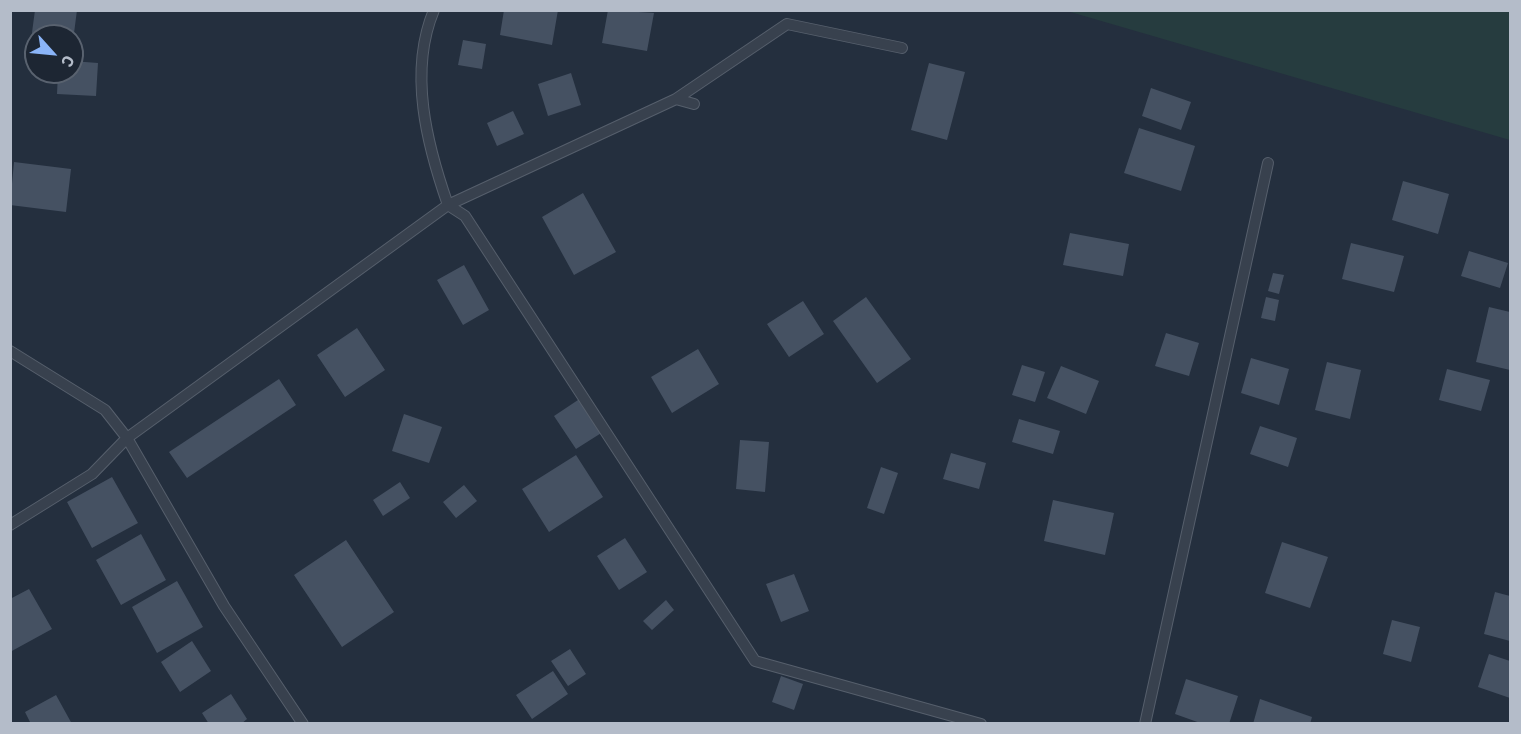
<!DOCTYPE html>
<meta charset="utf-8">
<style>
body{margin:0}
#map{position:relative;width:1521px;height:734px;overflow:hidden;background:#242f3e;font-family:"IBM Plex Sans",sans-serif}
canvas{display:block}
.frame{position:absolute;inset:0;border:12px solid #b4bcc9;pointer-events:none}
.north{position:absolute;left:24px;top:24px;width:60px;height:60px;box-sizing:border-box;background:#1d2633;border:2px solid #59626f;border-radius:50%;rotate:117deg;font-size:16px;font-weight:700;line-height:24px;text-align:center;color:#b4bcc9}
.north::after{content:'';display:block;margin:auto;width:21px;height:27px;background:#8ab4f8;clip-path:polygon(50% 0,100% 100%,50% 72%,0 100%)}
</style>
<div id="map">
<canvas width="1521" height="734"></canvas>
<div class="frame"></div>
<div class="north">С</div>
</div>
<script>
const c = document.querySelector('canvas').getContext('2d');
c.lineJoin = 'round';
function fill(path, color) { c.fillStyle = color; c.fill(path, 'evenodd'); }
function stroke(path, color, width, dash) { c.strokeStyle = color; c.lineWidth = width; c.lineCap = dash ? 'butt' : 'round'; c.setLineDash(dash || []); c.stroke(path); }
fill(new Path2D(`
 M1067,11H1510V140Z`), '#263c3f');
fill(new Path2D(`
 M35,10H77L73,41L72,36H36V40H31Z
 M504,10H558L552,45L500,35Z
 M608,10L654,13L647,51L602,43Z
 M463,40L486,44L482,69L458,65Z
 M72,61L98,63L96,96L57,94L58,72H72Z
 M929,63L965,72L947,140L911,130Z
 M571,73L581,105L548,116L538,84Z
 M1151,88L1191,102L1181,130L1142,116Z
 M513,111L524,134L497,146L487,123Z
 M1139,128L1195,146L1181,191L1124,173Z
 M14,162L71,169L66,212L10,205Z
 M1403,181L1449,194L1438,234L1392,220Z
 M583,193L616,252L574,275L542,217Z
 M1070,233L1129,244L1123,276L1063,265Z
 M1351,243L1404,256L1394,292L1342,279Z
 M1469,251L1508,263L1500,288L1461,276Z
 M464,265L489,310L463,325L437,280Z
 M1273,273L1284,275L1279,294L1268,291Z
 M866,297L911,359L877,383L833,321Z
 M1266,297L1279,300L1275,321L1261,318Z
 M803,301L824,334L789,357L767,324Z
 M1489,307L1510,312V370L1476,362Z
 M357,328L385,370L345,397L317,355Z
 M1166,333L1199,343L1189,376L1155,366Z
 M698,349L719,384L672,413L651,377Z
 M1251,358L1289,369L1279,405L1241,393Z
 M1327,362L1361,370L1350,419L1315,410Z
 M1022,365L1045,372L1035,402L1012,395Z
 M1061,366L1099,381L1086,414L1047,398Z
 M1447,369L1490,380L1481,411L1439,400Z
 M279,379L296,405L187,478L169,452Z
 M584,396L606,430L576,449L554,416Z
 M404,414L442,427L429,463L392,451Z
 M1019,419L1060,431L1053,454L1012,442Z
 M1260,426L1297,438L1288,467L1250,454Z
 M740,440L769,442L765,492L736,489Z
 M951,453L986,463L979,489L943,479Z
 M576,455L603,497L549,532L522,489Z
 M881,467L898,473L884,514L867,508Z
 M112,477L138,523L92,548L67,502Z
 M400,482L410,498L383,516L373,500Z
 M464,485L477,501L456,518L443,502Z
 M1053,500L1114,513L1105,555L1044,541Z
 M141,534L166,580L121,605L96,560Z
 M625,538L647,572L619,590L597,556Z
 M346,540L394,612L342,647L294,575Z
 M1282,542L1328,557L1310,608L1265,593Z
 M794,574L809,611L781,622L766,584Z
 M177,581L203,627L157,653L132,607Z
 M29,589L52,629L10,652V599Z
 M1495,592L1510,596V641L1484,634Z
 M666,600L674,610L652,630L643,621Z
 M1392,620L1420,627L1411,662L1383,654Z
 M192,641L211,671L180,692L161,662Z
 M570,649L586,674L568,686L551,661Z
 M1489,654L1510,661V698L1478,687Z
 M553,671L568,694L532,719L516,695Z
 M781,676L803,684L794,710L772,702Z
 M1186,679L1238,696L1229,724H1203L1175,714Z
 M231,694L247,719L241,724H209L202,713Z
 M56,695L72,724H31L25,712Z
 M1260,699L1312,717L1310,724H1253Z`), '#455162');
const service = new Path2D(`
 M676,99L787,24L902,48
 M448,205L465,216L755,661L981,724
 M448,205L676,99L694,104
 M10,351L105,410L127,438L224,606L303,724
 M10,525L92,474L127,438L448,205C427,145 408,72 434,10
 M1145,724L1268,163`);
stroke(service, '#565f6c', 12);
stroke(service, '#38414e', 10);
</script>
